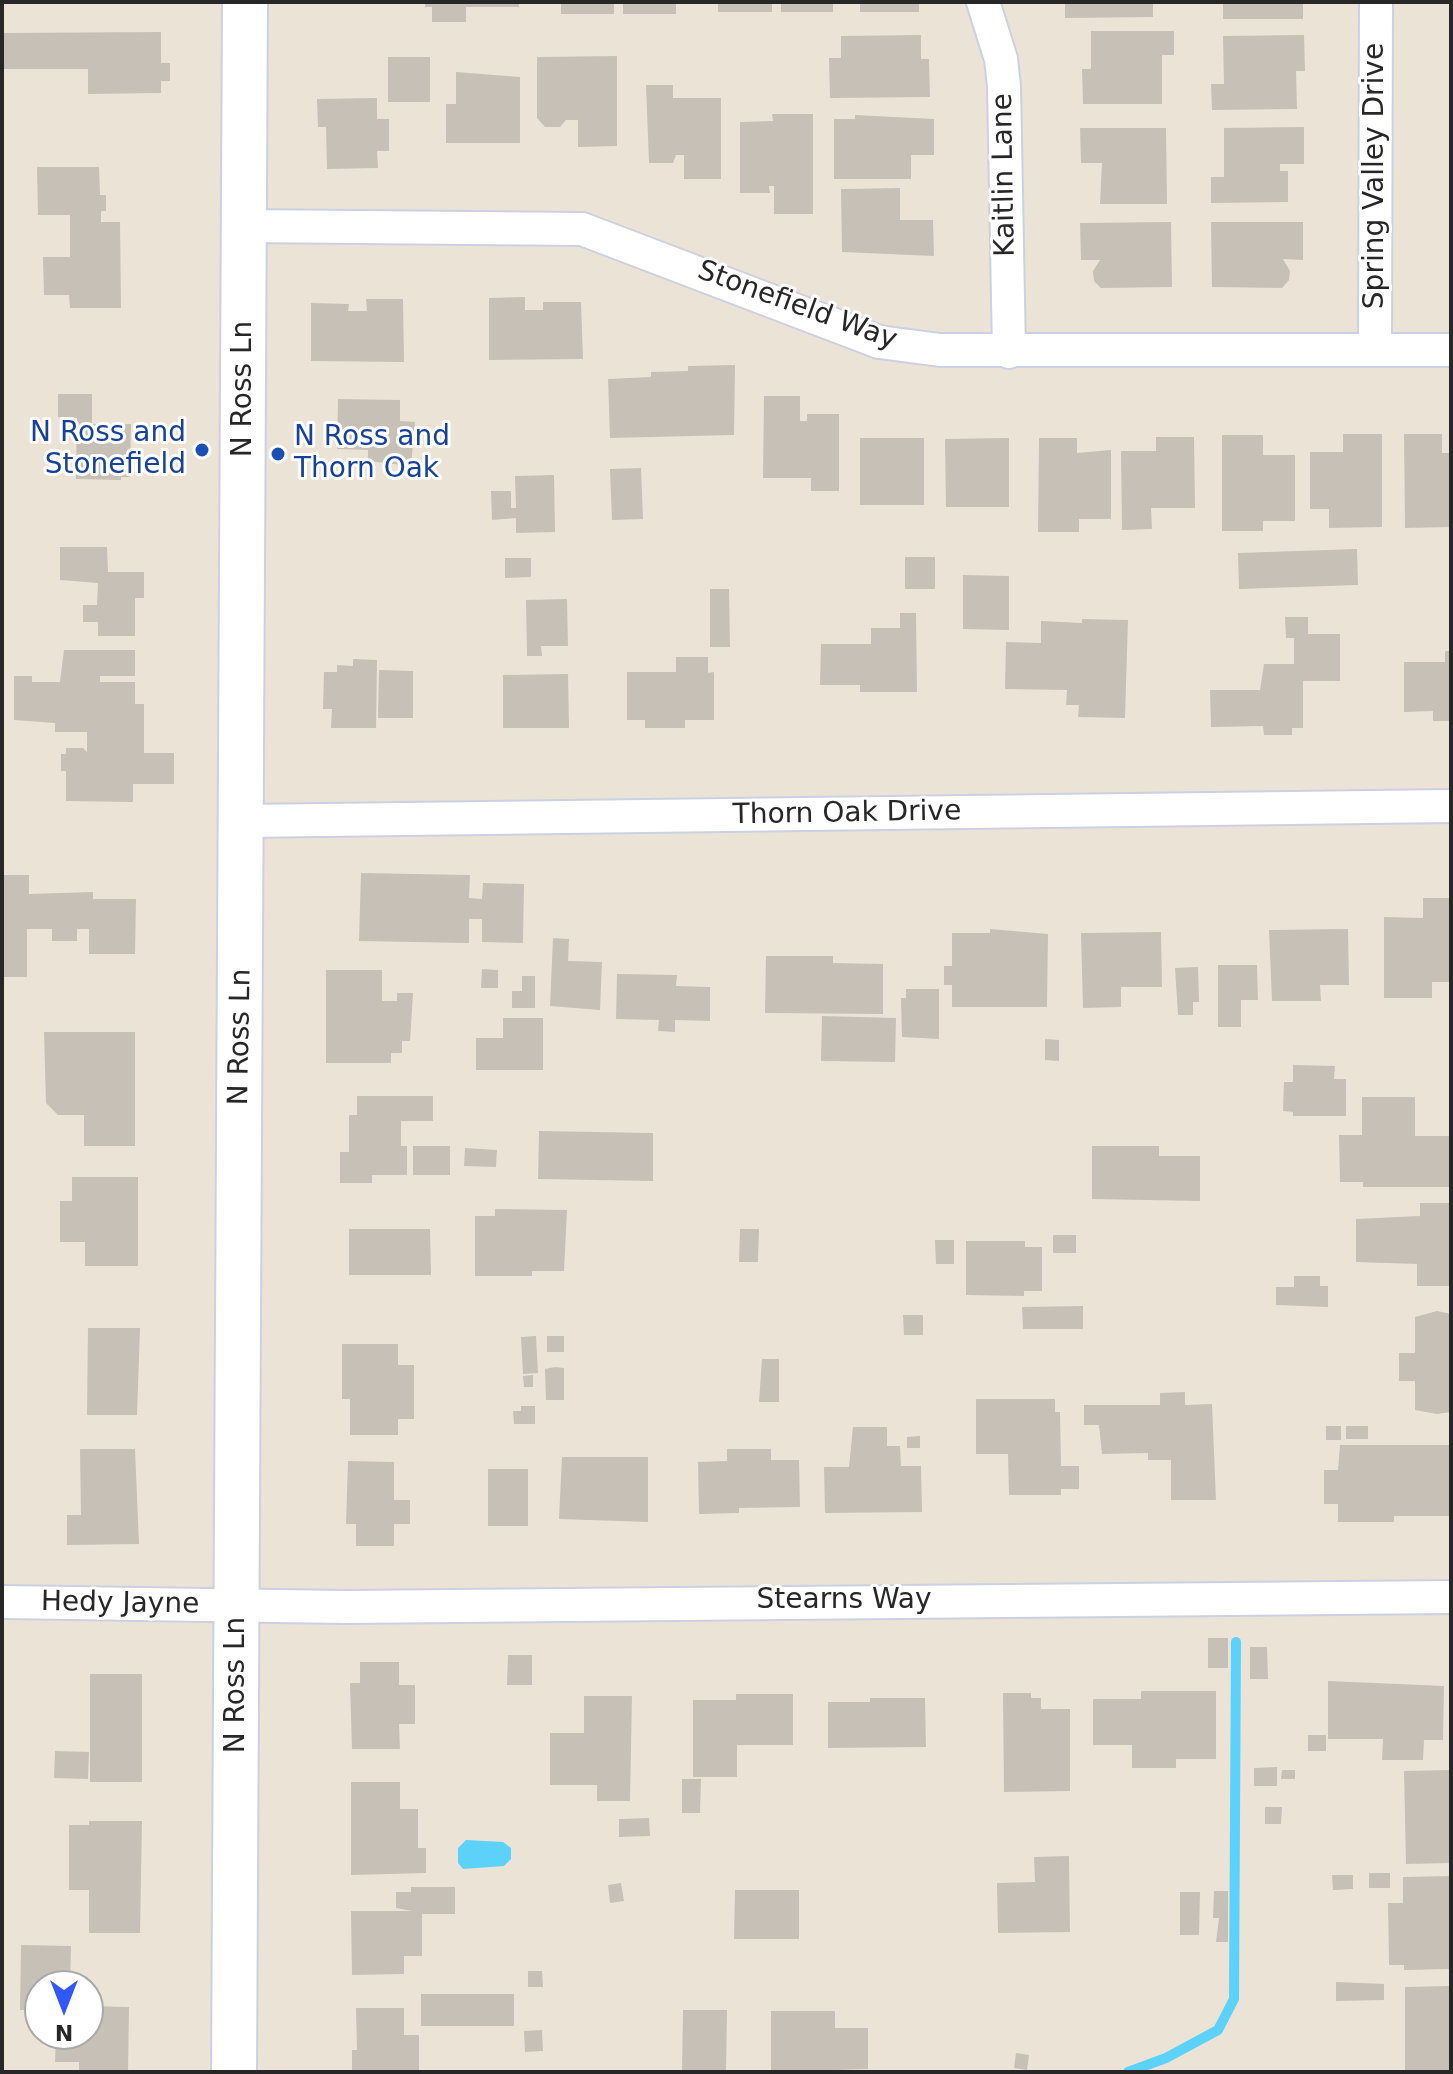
<!DOCTYPE html>
<style>
body{margin:0}
#map{position:relative;width:1453px;height:2074px;overflow:hidden;background:#ece3d7;font-family:"DejaVu Sans",sans-serif}
canvas{display:block}
.frame{position:absolute;inset:0;border:4px solid #272727;pointer-events:none}
.north{position:absolute;left:24px;top:1970px;width:80px;height:80px;box-sizing:border-box;background:#fff;border:2px solid #a9a9a9;border-radius:50%;rotate:180deg;font-size:22px;font-weight:700;line-height:32px;text-align:center;color:#272727}
.north::after{content:'';display:block;margin:auto;width:28px;height:36px;background:#3158ff;clip-path:polygon(50% 0,100% 100%,50% 72%,0 100%)}
</style>
<div id="map">
<canvas width="1453" height="2074"></canvas>
<div class="frame"></div>
<div class="north">N</div>
</div>
<script>
const c = document.querySelector('canvas').getContext('2d');
c.lineJoin = 'round';
function fill(path, color) { c.fillStyle = color; c.fill(path, 'evenodd'); }
function stroke(path, color, width, dash) { c.strokeStyle = color; c.lineWidth = width; c.lineCap = dash ? 'butt' : 'round'; c.setLineDash(dash || []); c.stroke(path); }
function label(font, color, halo, rows, align = 'center') {
  c.font = font + ' "DejaVu Sans",sans-serif'; c.lineWidth = 6; c.setLineDash([]); c.textBaseline = 'middle'; c.strokeStyle = halo; c.fillStyle = color; for (const [text, x, y, turn = 0] of rows) {
    c.save(); c.translate(x, y); c.rotate((+turn || 0) * Math.PI / 180); c.textAlign = isNaN(turn) ? turn : align; if (halo) c.strokeText(text, 0, 0); c.fillText(text, 0, 0); c.restore();
  }
}
fill(new Path2D(`
 M466,1840L503,1842L511,1848V1859L504,1866L463,1869L458,1863V1848Z`), '#5cd2fb');
stroke(new Path2D(`
 M1128,2072L1166,2058L1218,2030L1234,1999L1236,1642`), '#5cd2fb', 10);
fill(new Path2D(`
 M425,2H519V7H466V22H432V7H425Z
 M561,2H614V14H561Z
 M623,2H676V14H623Z
 M718,2H772V12H718Z
 M781,2H833V12H781Z
 M860,2H919V12H860Z
 M1065,2H1153V17L1065,18Z
 M1223,2H1303V19H1223Z
 M1091,31H1174V55H1162V104H1083L1082,69H1091Z
 M161,32V63H170V81H161V93L88,94V69H2V33Z
 M921,35V59H929L930,97L830,98L829,58H841V36Z
 M1304,35L1305,71H1296L1297,109L1212,110L1211,84H1224L1223,36Z
 M617,56V146L578,147V120H566L560,127H545L537,118V57Z
 M388,57H430V102H388Z
 M456,72L520,77V143H446V104H456Z
 M646,85H673V98H721V179H684V155H676L673,163H649Z
 M377,98V119H389V151H377L378,168L327,169L326,127H318L317,99Z
 M772,114H813V214H774V186H769L770,193H740V122L773,121Z
 M855,115L934,119V155H911V179H834V119H855Z
 M1304,127V164H1280V171H1288V202L1211,203V177H1224V128Z
 M1080,128H1166L1167,204H1100L1102,163H1081Z
 M37,167H99L100,195H106V211H101V222H120L121,308H70L69,295H44L43,257H70V215H38Z
 M900,188V220H933L934,256L842,252L841,189Z
 M1171,222L1172,287L1101,288L1094,281L1093,271L1100,260H1081L1080,223Z
 M1211,222H1303V260L1283,259L1290,271L1289,280L1282,288L1212,287Z
 M525,297V310H543V302H581L583,359L489,360V298Z
 M366,299H403L404,362L311,361V303L349,304L348,311H367Z
 M735,365L734,435L610,438L608,379L651,377V372L688,371V366Z
 M58,394H92V424H131L130,477H121V480L76,479L77,418L58,417Z
 M764,396H800V421H807V414H839V491H811V478H763Z
 M338,399L400,400V421L415,422L411,466L368,461V450L337,449Z
 M1343,434H1382V527L1329,528V509H1310V452H1343Z
 M1404,434H1442V453H1451V527L1405,528Z
 M1222,435H1263V455H1295V521H1263V531H1222Z
 M1156,437H1194L1195,508H1151L1152,529L1122,530L1121,451H1156Z
 M860,438H924V505H860Z
 M1009,438V507H946L945,439Z
 M1039,438H1077V453L1111,450V519H1079V532H1038Z
 M641,468L643,519L612,520L610,469Z
 M554,475L555,532L516,533V518L492,520L491,491H511V508H516L515,476Z
 M60,547H107L108,572H144V598H135V636H98V622H83V605H97L98,583L60,580Z
 M1357,549L1358,585L1239,589L1238,553Z
 M905,557H935V589H905Z
 M505,558H531V577L505,578Z
 M963,575L1009,576V630L963,629Z
 M710,589H729L730,647H710Z
 M567,599L568,646H541L542,656H527L526,600Z
 M900,613H916L917,692H860V685H820L821,644H871V628H900Z
 M1285,617H1308V634H1340V681H1303V728H1292V735H1264L1263,726L1211,727L1210,690H1260L1264,664H1294V638H1286Z
 M1082,619L1128,620L1125,718L1078,717L1079,705H1066L1067,690L1005,689L1006,642L1041,643V621L1082,623Z
 M64,650H135V676H100V682H135V704H144V753H174V784H133V802L66,801V771H61V754H66V748H83L87,752V732H55V723L14,720V676H32V682H60Z
 M1445,651H1451L1450,721H1433V711L1404,712V662H1445Z
 M676,657H708V673L714,672V720H685V728H645V720H627V672H676Z
 M353,659L377,660L376,728H331L332,709H323L324,672H337V665L353,666Z
 M379,670L413,671V718H378Z
 M568,674L569,728H503V675Z
 M361,873L470,875L469,898L482,899L483,883L524,884L523,943L482,942V919H469V943L359,941Z
 M2,875H29V894L93,892V899H136L135,954H89V929H77V941H52V929H27V977H2Z
 M1423,898H1451L1449,982H1432V998H1384V917L1423,918Z
 M990,929L1048,934L1047,1007H952V985H944V966H952V933H990Z
 M1348,929L1349,985H1320L1321,1001H1272L1269,930Z
 M1161,932L1162,987H1121V1007L1083,1008L1081,933Z
 M553,938L569,939L568,961L602,962L600,1010L550,1006Z
 M766,956H833V963L883,964V1014L765,1013Z
 M1218,965H1257L1258,1000H1241V1027H1218Z
 M1198,967L1199,1002H1193V1015H1178L1175,968Z
 M482,969L498,970V988H481Z
 M326,970H382V1001H397V993H413L410,1041H402V1053H391V1063H326Z
 M617,974L677,975L676,986L710,987V1021L675,1020V1032L658,1031L659,1020L616,1019Z
 M522,976H535V1008H512V991H522Z
 M906,989H939V1039L902,1037L901,998H906Z
 M822,1016L896,1018L895,1062L821,1061Z
 M503,1018H543V1070H476V1038H503Z
 M44,1032H135V1146H84V1115H58L46,1103Z
 M1045,1039L1059,1040V1061L1045,1060Z
 M1293,1065L1335,1066L1334,1079H1346V1116H1293V1112L1283,1111L1284,1082H1293Z
 M357,1096H433V1121H401V1146H407V1175H372V1183H340V1152H349V1115H357Z
 M1362,1097H1415V1136H1451V1187H1363V1182H1340L1339,1135H1362Z
 M539,1131L653,1133V1181L538,1179Z
 M413,1146H450V1175H413Z
 M1092,1146H1159V1156H1200V1201L1092,1199Z
 M465,1148L497,1150L496,1167L464,1166Z
 M72,1177H138V1266H85V1242H60V1201H72Z
 M1420,1203H1451V1286H1417V1264L1356,1262V1219L1420,1216Z
 M495,1209L567,1210L564,1271H532V1276H475V1216H495Z
 M349,1229H430L431,1275H349Z
 M740,1229H759L758,1262H739Z
 M1053,1235H1076V1253H1053Z
 M935,1240H954V1264H936Z
 M966,1241H1025V1247H1042V1291H1024V1296L966,1295Z
 M1294,1276H1320V1286H1328V1307L1276,1305V1287H1294Z
 M1083,1306V1329H1023L1022,1307Z
 M1437,1311L1451,1314V1412L1437,1414L1415,1410V1381H1399V1353H1415V1317Z
 M903,1315H923V1335H904Z
 M88,1328H140L137,1415H87Z
 M536,1336L538,1373L523,1374L521,1337Z
 M547,1336H564V1352H547Z
 M342,1344H398V1365H414V1419H398V1435H350V1399H342Z
 M762,1359H779V1402H759Z
 M555,1367L564,1368V1400H546L545,1369Z
 M533,1375V1387H524L523,1376Z
 M1185,1392V1405L1212,1404L1216,1500H1171V1460H1148V1453L1102,1454L1099,1425H1084V1405H1160V1393Z
 M976,1399H1055V1412H1060L1061,1466H1079V1489H1061V1495H1009L1008,1454H976Z
 M521,1406H535V1424H514L513,1411H521Z
 M1326,1426H1341V1440H1326Z
 M1346,1426H1368V1439H1346Z
 M853,1427H887V1446H900L901,1466H921L922,1512L825,1513L824,1467H849Z
 M920,1436V1448H907V1437Z
 M1340,1445H1451V1516H1394V1522H1338V1504H1324V1470H1338Z
 M80,1449H135L139,1544L67,1545V1515H81Z
 M727,1449H771V1460H799L800,1507L739,1508V1513L699,1514L698,1462L727,1461Z
 M562,1457H648V1522L559,1519Z
 M348,1461L394,1462V1500H410V1524H394V1546H356V1524H346Z
 M488,1469H528V1526H488Z
 M1208,1638H1228V1668H1208Z
 M1250,1647H1267L1268,1679H1250Z
 M508,1655H532V1685H507Z
 M360,1662H399V1685H415V1724H399L400,1749H352L350,1683H360Z
 M90,1674H142V1782H90Z
 M1328,1681L1444,1686L1443,1740H1424L1423,1760H1382L1383,1739H1328Z
 M1141,1691H1216V1759H1176V1768H1132V1745H1093V1699H1141Z
 M1003,1693H1031V1698H1041V1709H1070V1791L1004,1792Z
 M736,1694H793V1745H737V1777H693V1700H736Z
 M584,1696H632L630,1801H597V1785H550V1733H584Z
 M870,1698H925L926,1747L828,1748V1702H870Z
 M1308,1735H1326V1751H1308Z
 M55,1751L89,1752L88,1779L54,1778Z
 M1277,1767V1786H1254V1768Z
 M1282,1770H1295V1779H1281Z
 M1450,1770L1451,1863L1406,1864L1404,1771Z
 M682,1779H701L700,1813H682Z
 M351,1782H400V1809H418V1848H426V1873L351,1875Z
 M1265,1807H1282L1281,1824H1265Z
 M649,1818L650,1836L619,1837V1819Z
 M89,1821H142L140,1933H89V1890H69V1825H89Z
 M1069,1856L1070,1932L998,1933L997,1883L1035,1882L1034,1857Z
 M1369,1873H1390V1888H1369Z
 M1332,1875H1353V1889L1333,1890Z
 M1451,1876V1969L1404,1970V1965H1389L1388,1903H1403V1877Z
 M621,1883L624,1901L610,1903L608,1885Z
 M411,1887H455V1914H422V1956H404V1974L352,1975L351,1911H412L396,1908V1892H411Z
 M735,1890H799V1939H734Z
 M1214,1891H1228V1942H1216L1219,1918H1213Z
 M1180,1892H1200L1199,1935H1180Z
 M21,1945L71,1946L70,1986H40V2010H20Z
 M528,1971H542L543,1987H528Z
 M1336,1982L1384,1984V2000L1336,2001Z
 M1449,1986V2072H1405V1987Z
 M421,1994H514V2026H421Z
 M88,2006L129,2007L128,2072H79V2062H55L56,2034H88Z
 M356,2008H404V2035H419V2072H352V2050H357Z
 M683,2010H727L726,2072H682Z
 M771,2011H835V2028H868V2069L771,2072Z
 M542,2030L543,2051L525,2052L524,2031Z
 M1016,2053L1029,2055L1027,2070L1014,2068Z`), '#c7c0b7');
const street = new Path2D(`
 M983,2L1001,59L1004,86L1009,352
 M245,226L582,229L879,342L940,350H1451
 M1375,350L1376,2
 M243,821L1451,806
 M2,1602L345,1607L1451,1597`);
const secondary = new Path2D(`
 M234,2072L245,2`);
stroke(street, '#ccd0e3', 36);
stroke(secondary, '#ccd0e3', 48);
stroke(street, '#fff', 32);
stroke(secondary, '#fff', 44);
for (const [x, y, r, color] of [
 [202,450,8,"#1a4fb4"],
 [278,454,8,"#1a4fb4"]
]) { const dot = new Path2D(); dot.arc(x, y, r, 0, 2 * Math.PI); c.fillStyle = color; c.fill(dot); stroke(dot, '#fff', 3); }
label('28px', '#272727', '#fff', [
 ["Kaitlin Lane",1005,175,-91],
 ["Spring Valley Drive",1376,176,-90],
 ["Stonefield Way",797,306,20],
 ["N Ross Ln",244,389,-90],
 ["Thorn Oak Drive",847,814,-1],
 ["N Ross Ln",241,1037,-89],
 ["Stearns Way",844,1601],
 ["Hedy Jayne",120,1604,1],
 ["N Ross Ln",237,1685,-90]
]);
label('28px', '#164399', '#fff', [
 ["N Ross and",186,434],
 ["Stonefield",186,466],
 ["N Ross and",294,438,"left"],
 ["Thorn Oak",294,470,"left"]
], 'right');
</script>
